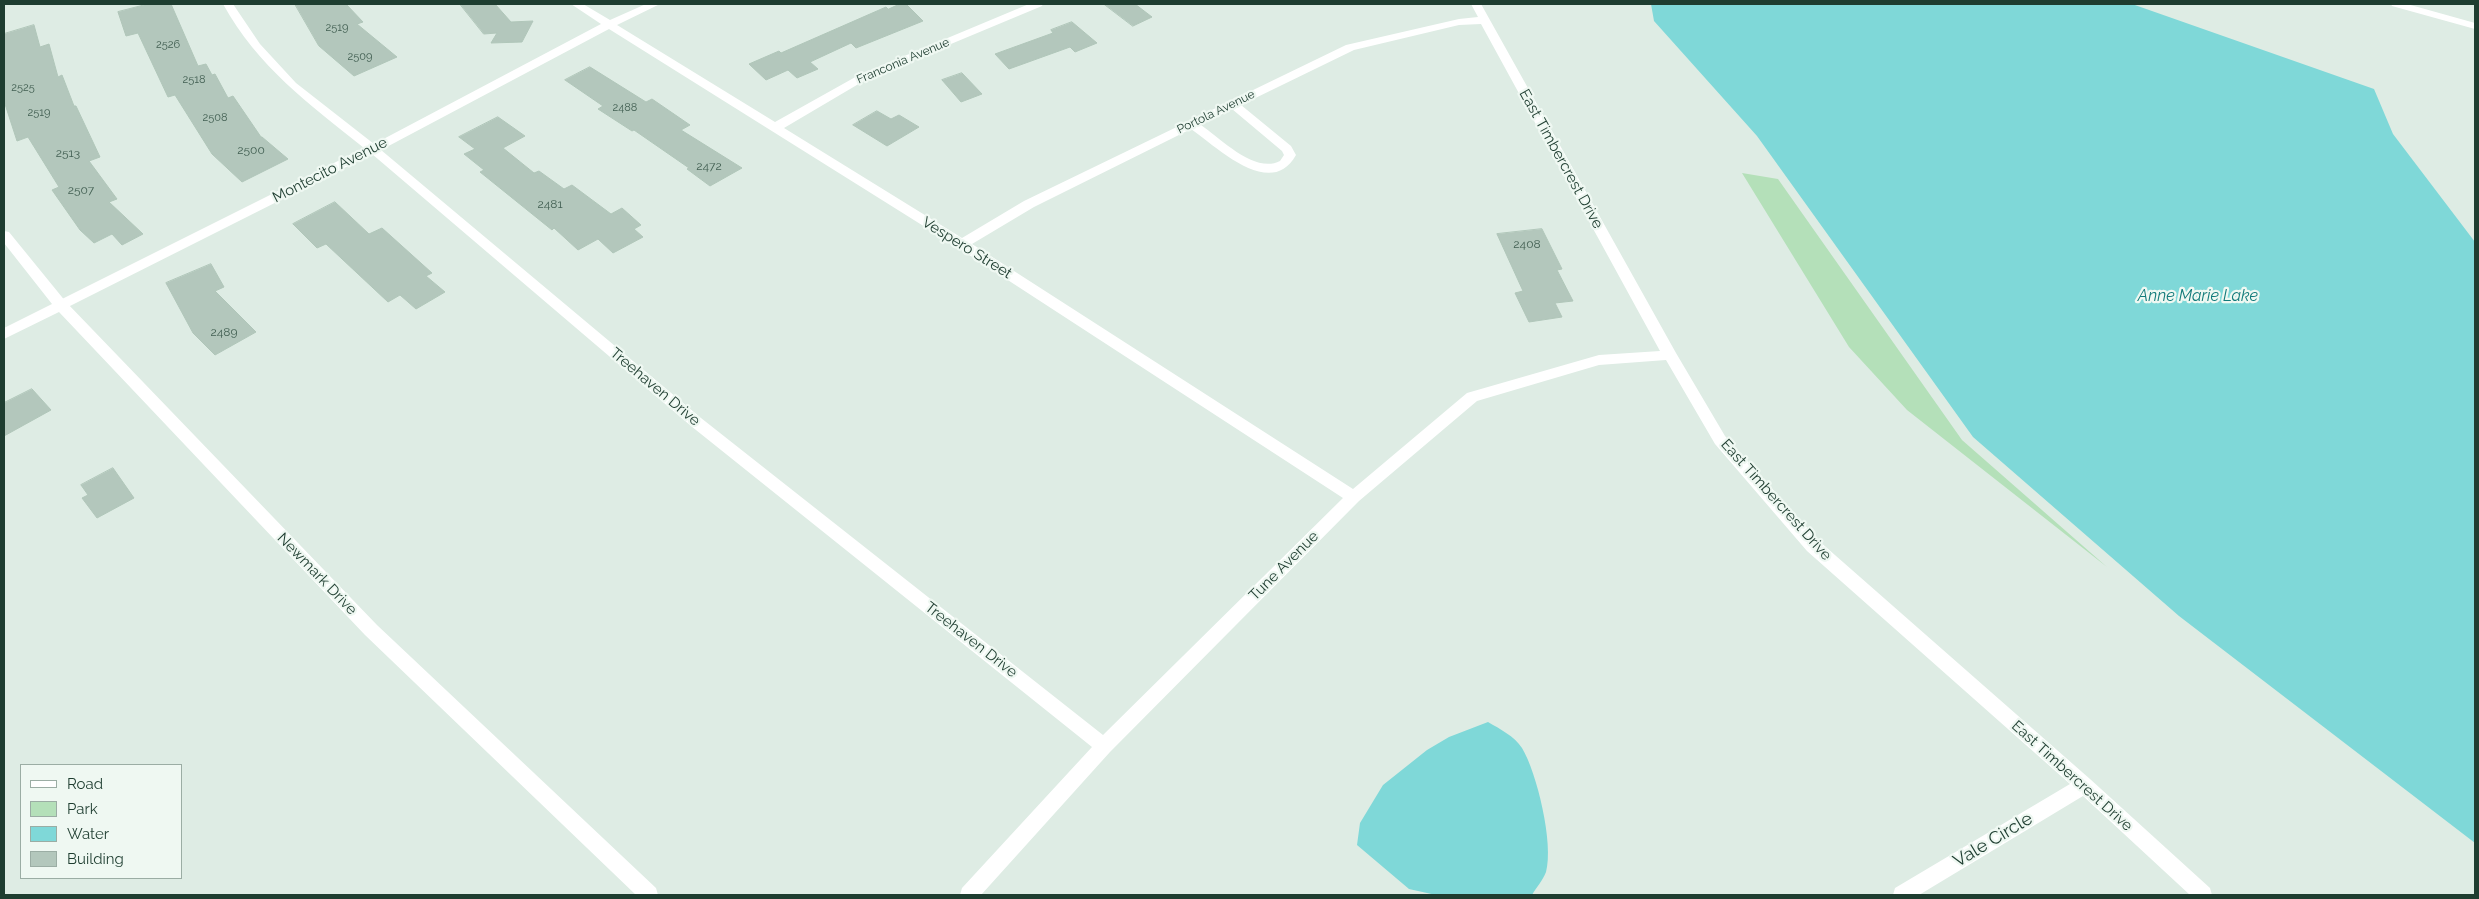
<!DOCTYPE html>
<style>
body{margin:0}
#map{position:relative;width:2479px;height:899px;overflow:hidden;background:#deece4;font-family:Raleway,sans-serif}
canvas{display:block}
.frame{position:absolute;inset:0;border:5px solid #1e3d30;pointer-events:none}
.legend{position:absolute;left:20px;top:764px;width:162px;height:115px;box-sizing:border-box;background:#eff8f2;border:1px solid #9bada4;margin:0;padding:6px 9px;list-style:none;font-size:15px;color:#1e3d30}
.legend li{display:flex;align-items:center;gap:10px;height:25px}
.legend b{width:25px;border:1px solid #9bada4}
</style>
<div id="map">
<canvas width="2479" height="899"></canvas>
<div class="frame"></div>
<ul class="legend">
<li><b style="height:6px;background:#fff"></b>Road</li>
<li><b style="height:14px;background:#b4e0b9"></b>Park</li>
<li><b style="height:14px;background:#7fd8d8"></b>Water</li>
<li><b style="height:14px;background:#b3c7bc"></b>Building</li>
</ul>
</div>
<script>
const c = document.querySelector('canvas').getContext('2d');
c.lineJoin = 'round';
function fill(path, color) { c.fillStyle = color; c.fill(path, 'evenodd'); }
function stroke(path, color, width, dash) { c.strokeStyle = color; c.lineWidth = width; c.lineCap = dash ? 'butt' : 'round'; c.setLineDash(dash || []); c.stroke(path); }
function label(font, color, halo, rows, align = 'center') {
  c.font = font + ' Raleway,sans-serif'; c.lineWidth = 4.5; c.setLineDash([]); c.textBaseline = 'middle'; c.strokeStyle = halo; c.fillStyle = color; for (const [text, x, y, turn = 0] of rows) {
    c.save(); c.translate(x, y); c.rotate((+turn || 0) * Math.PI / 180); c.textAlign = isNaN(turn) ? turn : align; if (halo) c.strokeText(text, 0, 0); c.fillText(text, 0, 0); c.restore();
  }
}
fill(new Path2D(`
 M1742,173L1778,179L1962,440L2107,567L1907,410L1849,347Z`), '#b4e0b9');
fill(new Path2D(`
 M1651,4H2132L2374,89L2393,134L2475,242V843L2179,616L1973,437L1757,136L1654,21Z
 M1488,722C1500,729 1514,736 1522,748C1537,773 1554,844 1546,872C1543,880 1536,888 1532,895H1436L1409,889L1357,845L1360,823L1383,785L1427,750L1449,737Z`), '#7fd8d8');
const building = new Path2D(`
 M148,4H171L198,66L206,64L212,75L215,74L228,98L233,96L261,137H262L288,159L242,182L212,154L175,95L168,97L138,33L126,36L118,12Z
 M295,4H346L363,22L357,24L397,57L354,76L319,46Z
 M460,4H495L511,22L533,21L522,42L491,43L497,33L484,34Z
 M900,4H906L923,21L856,48L851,43L810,62L818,69L797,78L788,70L766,80L749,64L779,51L781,53L886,7L888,9Z
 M1104,4H1135L1152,17L1133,26Z
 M1072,22L1097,43L1075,52L1070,47L1009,69L995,54L1053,33L1051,30Z
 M34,25L40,47L49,44L58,77L62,75L74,106H76L100,157L89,161L117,199L109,202L143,234L122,245L112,234L94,243L80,230L52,190L59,187L28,137L17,141L4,101V34Z
 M590,67L646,102L652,99L690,125L681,130L742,168L710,186L687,169L689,168L634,130L632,131L598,109L603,106L565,80Z
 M962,73L982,94L961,102L942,80Z
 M877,111L891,119L899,115L919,127L887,146L853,125Z
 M498,117L525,136L503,148L534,173L539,171L564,189L572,185L611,214L622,208L641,225L634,229L643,237L613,253L598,239L578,250L554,228L552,230L480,172L484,170L464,154L475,149L459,137Z
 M335,202L369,234L382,228L432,273L426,276L445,292L416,309L400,295L388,302L326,244L317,248L293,224Z
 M1542,229L1562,269L1557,270L1573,301L1555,303L1562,317L1529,322L1515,293L1523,291L1497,234Z
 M211,264L224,287L215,291L256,332L215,355L193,333L166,283Z
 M32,389L51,410L4,436V403Z
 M113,468L134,498L97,518L82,498L88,495L81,485Z`);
fill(building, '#b3c7bc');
stroke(building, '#b0c6b9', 1);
fill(new Path2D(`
 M223,4H233L260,44L296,83L374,144L601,24L571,4H583L610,20L646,4H660L617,25L775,122L859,75L1029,4H1043L1042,6L867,79L784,128L962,238L1024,201L1346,45L1459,19L1478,17L1471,4H1481L1676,353L1725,436L1819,541L2090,779L2210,888L2212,895H2190L2083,796L1919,895H1893L1895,888L2070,784L1807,551L1715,444L1666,360L1599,365L1477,401L1359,501L1110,752L981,895H960L962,888L1092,747L691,426L372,154L66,308H56L54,305L56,302L364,148C309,104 258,67 223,4ZM1481,24L1660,351L1599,355L1467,393L1353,489L972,244L1034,207L1191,129C1218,148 1271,200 1296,155L1291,146L1241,105L1354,50L1459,25ZM609,29L957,247L1343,498L1103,735L701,418L381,150ZM1232,109L1282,151L1284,155L1280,161C1255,174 1221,139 1201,125Z
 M2391,4H2407L2475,23V29L2392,6Z`), '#fff');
fill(new Path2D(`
 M4,231L9,232L66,302L377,625L656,888L658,895H636L365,635L59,312L4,339V328L52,304L4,243Z`), '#fff');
label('11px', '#436053', null, [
 ["2519",337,28],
 ["2526",168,45],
 ["2509",360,57],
 ["2518",194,80],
 ["2525",23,88],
 ["2488",625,108],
 ["2519",39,113],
 ["2508",215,118]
]);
label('12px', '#1e3d30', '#eff8f2', [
 ["Franconia Avenue",903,61,-23],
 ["Portola Avenue",1216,112,-26]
]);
label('12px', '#436053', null, [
 ["2500",251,150],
 ["2513",68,153],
 ["2472",709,166],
 ["2507",81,190],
 ["2481",550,204],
 ["2408",1527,244],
 ["2489",224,332]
]);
label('15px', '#1e3d30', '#eff8f2', [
 ["East Timbercrest Drive",1561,159,61],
 ["Montecito Avenue",330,170,-27],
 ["Vespero Street",967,248,32],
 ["Treehaven Drive",655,387,40],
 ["East Timbercrest Drive",1776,500,48],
 ["Tune Avenue",1284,566,-45],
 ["Newmark Drive",317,574,46],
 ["Treehaven Drive",971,640,38],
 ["East Timbercrest Drive",2072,776,42]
]);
label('italic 16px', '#117a7a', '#eff8f2', [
 ["Anne Marie Lake",2198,296]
]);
label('18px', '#1e3d30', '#eff8f2', [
 ["Vale Circle",1993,840,-31]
]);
</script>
